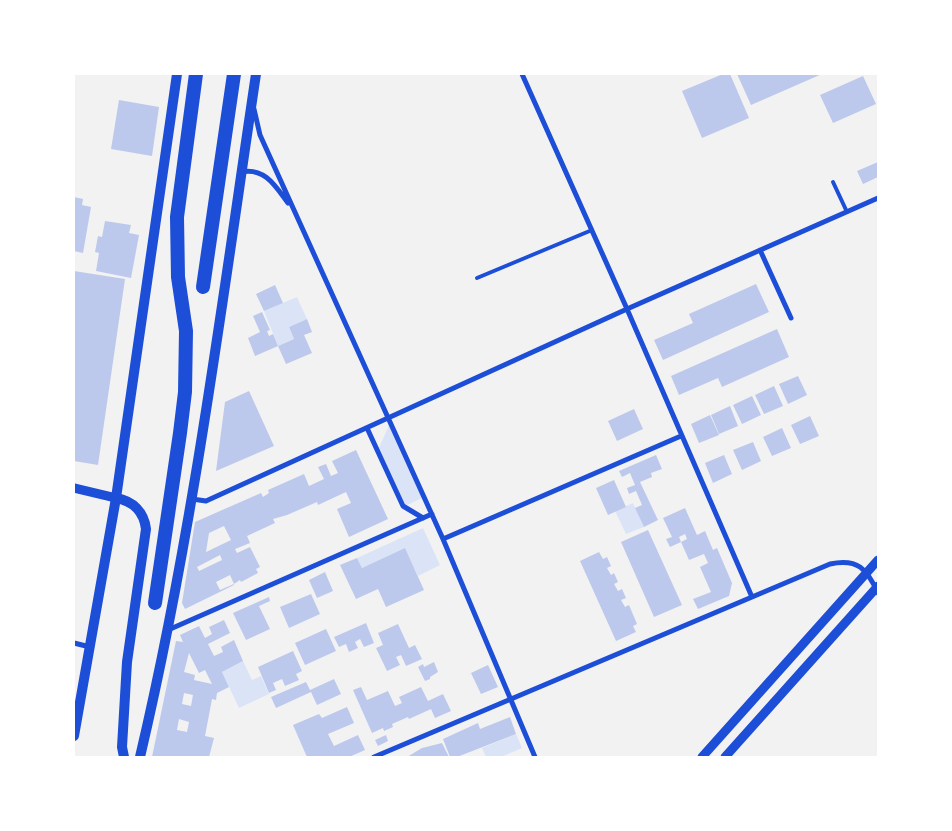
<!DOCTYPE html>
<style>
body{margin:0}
#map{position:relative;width:952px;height:831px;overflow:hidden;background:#f2f2f2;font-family:"Source Serif 4",serif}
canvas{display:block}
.frame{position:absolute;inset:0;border:75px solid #fff;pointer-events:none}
</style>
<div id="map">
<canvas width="952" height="831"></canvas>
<div class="frame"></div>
</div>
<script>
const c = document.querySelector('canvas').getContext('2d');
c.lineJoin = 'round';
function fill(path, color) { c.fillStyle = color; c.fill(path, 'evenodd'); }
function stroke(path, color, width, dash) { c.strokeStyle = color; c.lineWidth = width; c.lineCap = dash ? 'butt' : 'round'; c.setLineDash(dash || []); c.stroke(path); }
fill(new Path2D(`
 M297,297L307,319L289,327L294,339L278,346L264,311Z
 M389,425L422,498L405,506L379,448Z
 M633,503L644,527L626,534L615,511Z
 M423,528L440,565L418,576L405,549L362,568L357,558Z
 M243,661L252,680L261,676L269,694L239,708L222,672Z
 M516,734L522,748L501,757H486L482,748Z`), '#dbe4f7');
fill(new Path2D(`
 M723,74H730L749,118L702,138L682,91Z
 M737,74H822L751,105Z
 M863,76L876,104L833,123L820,95Z
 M119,100L159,107L152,156L111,149Z
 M878,162V177L863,184L857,171Z
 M74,197L83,199L82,205L91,207L83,253L74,251Z
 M105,221L131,225L129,233L139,235L131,278L96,271L99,253L95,252L98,236L102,237Z
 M74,271L125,279L98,465L74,461L75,428H74Z
 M756,284L769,312L663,360L654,340L693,323L689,314Z
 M275,285L283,303L264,311L256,294Z
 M262,312L270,330L267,331L269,336L273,334L278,346L255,356L248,338L260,332L253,316Z
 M307,319L312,332L304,335L312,353L286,364L278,346L294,339L289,327Z
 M777,329L789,357L722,387L718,378L679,395L671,376Z
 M798,376L807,395L788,404L779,384Z
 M774,386L783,406L764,414L755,395Z
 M249,391L274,446L216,471L225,402Z
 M752,396L761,415L742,424L733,405Z
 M730,406L738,426L719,434L711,415Z
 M634,409L643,429L617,441L608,421Z
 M710,415L719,435L699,443L691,424Z
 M810,416L819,436L800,444L791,425Z
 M782,428L791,448L772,456L763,437Z
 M753,442L761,461L742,470L733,450Z
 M356,450L388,519L349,537L337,509L351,503L346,492L318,505L317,502L287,515L273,519L275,523L247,536L250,543L235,549L237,553L250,547L260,567L256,569L258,573L241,582L240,580L234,584L230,575L216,582L220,590L234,584V585L185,609L182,603L195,522L261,493L263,497L269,493L268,490L304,474L309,486L324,479L318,467L326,464L331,476L338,473L332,461ZM224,526L231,540L206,552L209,533ZM220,555L222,560L199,571L197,567Z
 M656,455L662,469L651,473L652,477L640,482L658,520L644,527L635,508L642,505L636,491L629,494L627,488L635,485L630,473L622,477L619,471Z
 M724,455L732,474L713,483L705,463Z
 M614,480L626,507L608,515L596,488Z
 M685,508L697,535L705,531L713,550L717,548L732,583L729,596L698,609L693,599L711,592L700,567L708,563L704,554L689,560L681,542L687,539L685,534L679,537L681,542L670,547L666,539L672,537L663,518Z
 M648,530L682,605L654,617L621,542Z
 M405,548L424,590L386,607L378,589L356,599L340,565L357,558L362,568Z
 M599,552L603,559L607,557L611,566L607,568L611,575L614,573L618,582L614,584L618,591L622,589L626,598L621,600L625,607L629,605L637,624L633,626L636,632L616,641L580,561Z
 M325,572L333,591L317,598L309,580Z
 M311,594L320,614L289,628L280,607Z
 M269,597L270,601L259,606L270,629L246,640L233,613Z
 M224,620L230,633L208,644L214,656L223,652L221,647L234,640L243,661L222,672L229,687L217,693L216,700L212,699L205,736L214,738L209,757H152L176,641L183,642L180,635L199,626L205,638L212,634L209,627ZM189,653L199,673L205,670L212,684L194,680L195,675L184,672ZM184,693L193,695L191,706L182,704ZM179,719L189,722L187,732L177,730Z
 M366,623L374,643L364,647L360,639L355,642L358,648L349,652L346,644L339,647L334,637Z
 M398,624L409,648L415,645L422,659L406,666L401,655L396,657L400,665L387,671L376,648L383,645L378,633Z
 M326,629L336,651L305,665L295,643Z
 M293,651L302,671L296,674L299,680L285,686L282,679L273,683L276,690L269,693L258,667Z
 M434,662L438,672L430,677V679L425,681L418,667L423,664L424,667Z
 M488,665L498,687L481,694L471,673Z
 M334,679L341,694L317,705L311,692L276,708L271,697L306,682L310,690Z
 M361,687L367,700L388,691L395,706L402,703L399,697L421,687L428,701L443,694L451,711L435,718L431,709L409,719L408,717L392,724L393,727L384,731L383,728L372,733L353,690Z
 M347,707L354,723L328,734L334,746L358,735L365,750L349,757H307L293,725L319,714L322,718Z
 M510,717L516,734L457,757H450L443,739L478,723L480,729Z
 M386,735L388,741L378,746L375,740Z
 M442,743L449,757H407L422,748Z`), '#bdc9ec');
stroke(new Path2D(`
 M833,182L847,212
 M477,278L592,230`), '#1d4ed8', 4);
stroke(new Path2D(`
 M522,74L627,309L752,597
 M254,109L260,135L443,539L535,757
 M241,172C265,167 276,187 288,203
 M760,250L791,318
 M367,428L403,506L423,518
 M192,499L206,501L627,309L878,198
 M443,539L681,436
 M168,630L432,514
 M74,643L90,647
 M374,757L830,564C858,558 867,569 878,593`), '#1d4ed8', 5);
stroke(new Path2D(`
 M74,488L116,498
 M702,757L878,560
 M725,757L878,586`), '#1d4ed8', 9);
stroke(new Path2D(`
 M116,498C133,501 144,512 146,529L127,662L122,747L124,757
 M74,736L116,498L177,74
 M140,757C193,532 222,302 256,74`), '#1d4ed8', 10);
stroke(new Path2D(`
 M203,287L234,74
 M155,603L180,433L185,392L186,331L178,277L177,217L196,74`), '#1d4ed8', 14);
</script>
